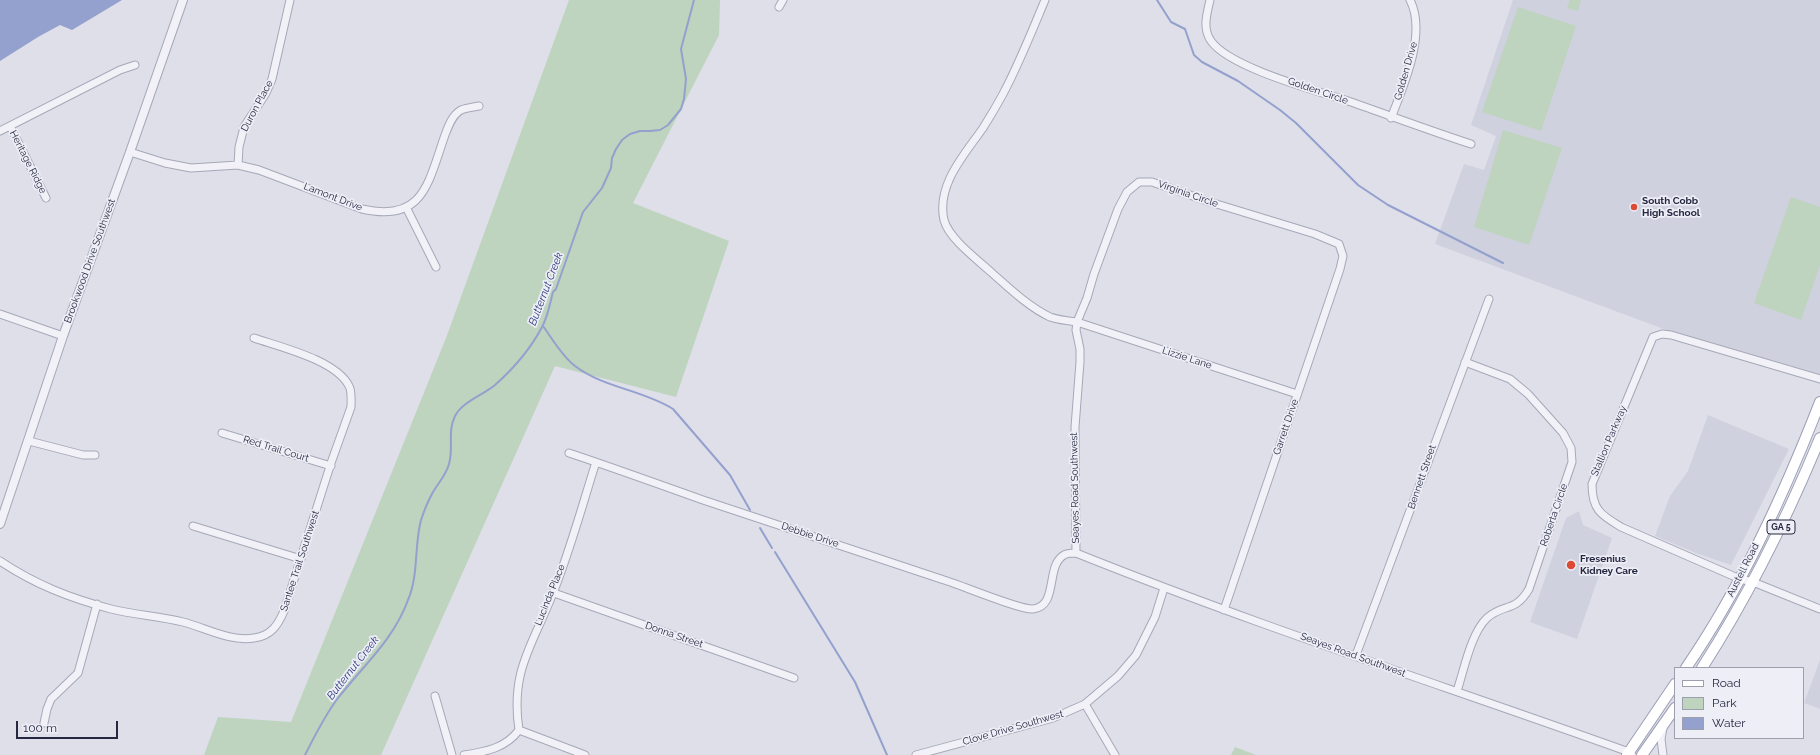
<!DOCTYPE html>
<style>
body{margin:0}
#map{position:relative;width:1820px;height:755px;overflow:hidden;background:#dedfe9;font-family:Raleway,sans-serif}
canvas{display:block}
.legend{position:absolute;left:1674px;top:667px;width:130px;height:72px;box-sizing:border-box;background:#edeef6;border:1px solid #9d9fae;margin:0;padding:5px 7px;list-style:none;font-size:12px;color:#252841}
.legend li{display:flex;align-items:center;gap:8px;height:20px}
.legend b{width:20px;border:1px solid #9d9fae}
.scale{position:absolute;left:16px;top:721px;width:102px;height:18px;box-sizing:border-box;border:2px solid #252841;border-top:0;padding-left:5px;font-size:12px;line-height:14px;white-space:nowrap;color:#252841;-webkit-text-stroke:3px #edeef6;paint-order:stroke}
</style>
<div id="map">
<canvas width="1820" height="755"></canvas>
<ul class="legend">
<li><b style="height:5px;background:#fff"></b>Road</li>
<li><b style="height:11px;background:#bed4be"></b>Park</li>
<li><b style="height:11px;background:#94a0cd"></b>Water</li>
</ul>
<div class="scale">100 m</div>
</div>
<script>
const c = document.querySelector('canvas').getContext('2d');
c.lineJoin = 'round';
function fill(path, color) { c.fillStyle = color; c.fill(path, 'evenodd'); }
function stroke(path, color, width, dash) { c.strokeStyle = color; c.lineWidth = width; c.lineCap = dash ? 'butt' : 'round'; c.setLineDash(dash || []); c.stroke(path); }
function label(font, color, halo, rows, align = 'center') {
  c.font = font + ' Raleway,sans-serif'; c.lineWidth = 3.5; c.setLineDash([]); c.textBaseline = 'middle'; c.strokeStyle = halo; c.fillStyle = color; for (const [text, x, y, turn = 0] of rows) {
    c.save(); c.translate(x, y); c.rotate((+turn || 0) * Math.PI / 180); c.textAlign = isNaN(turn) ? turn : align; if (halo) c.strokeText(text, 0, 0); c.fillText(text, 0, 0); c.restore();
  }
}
fill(new Path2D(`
 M1513,0H1820V381L1747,360L1435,244L1464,164L1484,170L1496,136L1471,125Z
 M1708,415L1789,449L1731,565L1696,553L1655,536L1670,496L1688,471Z
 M1579,511L1583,525L1612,538L1577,639L1530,622L1566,518Z
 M1820,660V709L1804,703Z`), '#cfd1de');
fill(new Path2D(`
 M569,0H720L719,35L633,203L729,241L676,397L555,366L381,755H204L218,717L291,722L446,338Z
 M1570,0H1581L1578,11L1567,8Z
 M1518,7L1576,26L1541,131L1482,112Z
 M1503,130L1562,148L1529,245L1474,227Z
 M1791,197L1820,207V265L1801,320L1754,303Z
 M1235,747L1256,755H1231Z`), '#bed4be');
fill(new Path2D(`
 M0,0H122L72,30L60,25L38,37L0,61Z`), '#94a0cd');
stroke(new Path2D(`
 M1157,0L1171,22L1185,29L1194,55L1202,62L1238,81L1280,110L1296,123L1358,185L1388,205L1503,263
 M543,326C553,340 562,356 575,366C604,388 643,390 673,409L730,475L750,510
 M760,528L772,548
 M775,552L855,682L887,755
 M305,755C315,735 325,715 338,698C363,666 394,639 408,600C419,574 414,546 421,520C424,511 428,501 433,492C439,482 446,475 449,464C454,447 447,432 455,416C462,402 483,395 495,385C513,369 531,348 542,327C548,316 550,303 553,292L556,289L583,212L602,188L611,168L612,158L616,149L622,140L630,134L640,131H650L660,130L668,125L681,109L684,99L686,79L681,49L694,0`), '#94a0cd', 2);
const minor = new Path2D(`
 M1045,0C1032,31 1019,64 1003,94C997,105 990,117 983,128C965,154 936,185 944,220C949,239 978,260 992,273C1010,289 1029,307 1050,317C1059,320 1068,321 1077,322L1297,394
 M1210,0C1207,14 1202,28 1211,41C1230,68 1318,91 1351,102C1391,116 1431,131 1471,144
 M779,7L783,0
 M1391,118C1404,85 1427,33 1410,0
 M10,126L46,198
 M0,131L120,70L135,65
 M130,152L165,163L191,168L238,165L259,170L362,209C424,223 428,183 445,135C448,127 452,115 461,110C466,108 474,107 479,106
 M238,165L239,147L244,127L266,93L272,79L290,0
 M407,209L436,267
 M0,314L63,336
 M1820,379L1671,335L1662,334L1653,337L1592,484C1592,510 1601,515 1621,527L1740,579L1753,582L1820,609
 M222,433L331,466
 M29,441L83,455H95
 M569,453C614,468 658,484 703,500C783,527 864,553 944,580C961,585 1020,610 1033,609C1059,606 1045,566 1064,555C1067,553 1073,553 1076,553
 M193,526L301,559
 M1076,553L1075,427L1080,362V349L1076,330L1077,322L1087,298L1094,274L1118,209L1127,192L1139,182H1152L1210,202L1315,234L1339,244L1343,256L1340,269L1224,610
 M1076,553C1258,626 1445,686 1629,752L1632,755
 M0,561C36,585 70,598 111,609C135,615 160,616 183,622C206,628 230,642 254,638C271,636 278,625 284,611L331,463L351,407C351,401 352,391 349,386C336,360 280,347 254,338
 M554,593L794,678
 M1356,655C1401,537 1444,418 1489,299
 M1457,691C1464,670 1471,633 1487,618C1504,603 1515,613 1529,589L1572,462L1571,448L1563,433L1528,394L1510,379L1465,362
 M435,696L452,755
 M1085,704L1115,755
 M44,723L47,709L51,699L78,673L97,604
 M519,730C510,670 533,645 553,593C570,551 582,506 596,462
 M519,730L585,755
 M464,755C485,752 506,748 519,730
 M916,755L1053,718L1085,704L1118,676L1136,655L1155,617L1164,588
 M1663,755L1661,739L1663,728`);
const tertiary = new Path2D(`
 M0,524L63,336L130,152L183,0`);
const primary = new Path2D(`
 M1686,668C1742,586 1784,494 1820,402
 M1702,668C1749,595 1787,518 1820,438
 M1627,755L1675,684
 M1642,755L1675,708`);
stroke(minor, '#a6a8b7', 9);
stroke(tertiary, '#a6a8b7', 10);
stroke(primary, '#9c9fb6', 12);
stroke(minor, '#f1f1f7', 7);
stroke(tertiary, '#f1f1f7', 8);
stroke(primary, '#fff', 10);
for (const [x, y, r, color] of [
 [1634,207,4,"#dc4934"],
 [1571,565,5,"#dc4934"]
]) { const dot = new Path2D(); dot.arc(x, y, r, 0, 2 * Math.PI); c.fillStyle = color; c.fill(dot); stroke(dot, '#edeef6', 1.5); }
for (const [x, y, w] of [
 [1781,527,28]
]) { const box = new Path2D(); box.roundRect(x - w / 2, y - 7, w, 14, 3); c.fillStyle = '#edeef6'; c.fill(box); stroke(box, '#252841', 1); }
label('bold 9px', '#252841', null, [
 ["GA 5",1781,527]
]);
label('10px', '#252841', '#edeef6', [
 ["Golden Drive",1406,71,-74],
 ["Golden Circle",1318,91,19],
 ["Duron Place",257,106,-62],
 ["Heritage Ridge",28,162,63],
 ["Virginia Circle",1188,194,19],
 ["Lamont Drive",333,197,21],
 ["Brookwood Drive Southwest",90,261,-70],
 ["Lizzie Lane",1187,358,18],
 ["Garrett Drive",1286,427,-71],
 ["Stallion Parkway",1609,441,-67],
 ["Red Trail Court",276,449,17],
 ["Bennett Street",1422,477,-71],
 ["Seayes Road Southwest",1075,488,-91],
 ["Roberta Circle",1554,515,-71],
 ["Debbie Drive",810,535,18],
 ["Santee Trail Southwest",300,561,-72],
 ["Austell Road",1743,570,-63],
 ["Lucinda Place",550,595,-68],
 ["Donna Street",674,635,19],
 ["Seayes Road Southwest",1353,655,20],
 ["Clove Drive Southwest",1013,728,-16]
]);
label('bold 10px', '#252841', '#edeef6', [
 ["South Cobb",1642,201],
 ["High School",1642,213],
 ["Fresenius",1580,559],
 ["Kidney Care",1580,571]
], 'left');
label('italic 11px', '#2b397a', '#edeef6', [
 ["Butternut Creek",546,289,-69],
 ["Butternut Creek",353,668,-52]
]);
</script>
